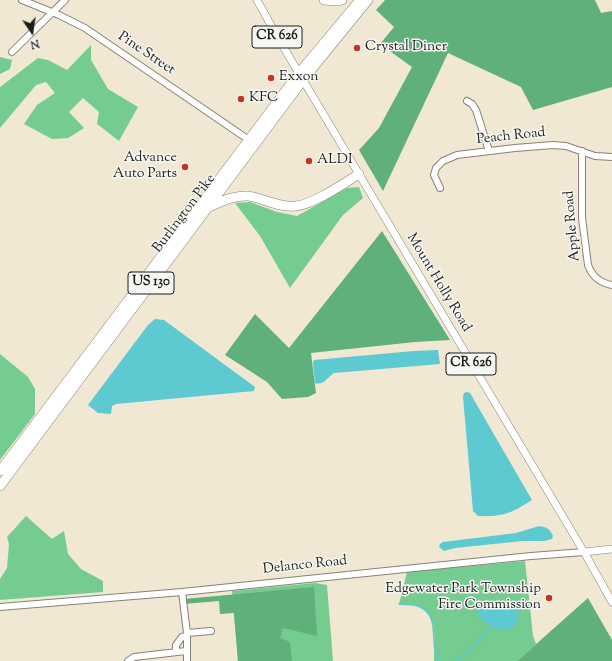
<!DOCTYPE html>
<style>
body{margin:0}
#map{position:relative;width:612px;height:661px;overflow:hidden;background:#f0e8d2;font-family:"Sorts Mill Goudy",serif}
canvas{display:block}
.north{position:absolute;left:12px;top:12px;width:40px;height:40px;-webkit-text-stroke:3px #f6f6f2;paint-order:stroke;rotate:167deg;font-size:11px;font-weight:700;line-height:16px;text-align:center;color:#1c1c1c}
.north::after{content:'';display:block;margin:auto;width:14px;height:18px;background:#1c1c1c;clip-path:polygon(50% 0,100% 100%,50% 72%,0 100%)}
</style>
<div id="map">
<canvas width="612" height="661"></canvas>
<div class="north">N</div>
</div>
<script>
const c = document.querySelector('canvas').getContext('2d');
c.lineJoin = 'round';
function fill(path, color) { c.fillStyle = color; c.fill(path, 'evenodd'); }
function stroke(path, color, width, dash) { c.strokeStyle = color; c.lineWidth = width; c.lineCap = dash ? 'butt' : 'round'; c.setLineDash(dash || []); c.stroke(path); }
function label(font, color, halo, rows, align = 'center') {
  c.font = font + ' "Sorts Mill Goudy",serif'; c.lineWidth = 3; c.setLineDash([]); c.textBaseline = 'middle'; c.strokeStyle = halo; c.fillStyle = color; for (const [text, x, y, turn = 0] of rows) {
    c.save(); c.translate(x, y); c.rotate((+turn || 0) * Math.PI / 180); c.textAlign = isNaN(turn) ? turn : align; if (halo) c.strokeText(text, 0, 0); c.fillText(text, 0, 0); c.restore();
  }
}
fill(new Path2D(`
 M91,45V60L108,89L138,107L119,141L97,124L99,112L83,98L69,112L84,128L68,138L52,139L24,124L37,105L55,93L46,82L36,85L0,128V87L38,58L48,60L67,70Z
 M0,57L12,60L10,69L0,74Z
 M359,187L363,198L343,215L290,288L260,236L235,203L250,202L277,212L297,216L347,188Z
 M0,354L28,377L35,389V414L0,460Z
 M26,516L52,539L64,531L68,554L81,569L103,581V592L0,600V579L7,568L9,544L7,537Z
 M525,561L533,636L536,644L517,661H434C434,644 439,615 420,607C414,604 406,605 399,604L407,572Z
 M315,583L327,585L333,661H238L232,591Z`), '#75cc91');
fill(new Path2D(`
 M385,0H595L601,13L612,11V87L533,110L521,87L448,53L383,191L359,150L379,128L412,67L380,44L394,27L376,10Z
 M382,231L450,340L415,342L311,353L316,393L308,397L282,399L267,382L225,355L255,314L289,348Z
 M314,587L317,636L283,628L280,638L290,642L292,661H238L234,613L220,614L219,601L184,604V599Z
 M588,598L612,640V661H517Z`), '#60b07b');
fill(new Path2D(`
 M155,319L164,320L255,387L254,391L116,404L112,406L111,414L98,413L88,405L148,325Z
 M438,350L440,364L334,373C328,377 323,386 315,383L313,362L314,360L414,351Z
 M467,392L470,393L532,500C512,513 503,517 478,516L473,511L463,397L464,393Z
 M539,526C547,527 550,529 553,536L552,539L544,541H523L455,548L444,551L439,547L440,544L443,542L516,533Z
 M491,602L493,607L496,609L519,608L517,623C507,633 499,631 489,624C485,622 481,620 479,617C477,613 477,608 477,604Z`), '#5dcad1');
stroke(new Path2D(`
 M399,604C406,605 414,604 420,607C434,613 433,627 434,640C434,647 436,654 439,661
 M456,661L466,655L493,625`), '#5dcad1', 1.5);
const minor = new Path2D(`
 M22,0L59,15L85,28L249,140
 M12,52L65,0
 M467,101L472,104L476,110L489,151
 M582,151V218L588,265C592,276 600,283 612,285
 M440,188L434,175L436,168L443,161L457,155L515,148L553,145L566,146L595,156L612,157
 M182,592L187,633V661
 M0,607L182,592L531,556L584,552
 M187,633L211,631
 M176,652V645L182,637L186,636
 M128,661L134,657L186,651`);
const major = new Path2D(`
 M257,0L278,38L584,552L612,602
 M584,552L612,549`);
const highway = new Path2D(`
 M324,0L336,1L342,0
 M207,208C221,202 233,195 248,196C264,198 279,208 296,206C314,204 343,184 359,174
 M0,471L299,73L360,0
 M0,486L303,80L368,0`);
stroke(minor, '#868277', 8);
stroke(major, '#868277', 8);
stroke(highway, '#868277', 10);
stroke(minor, '#fff', 6);
stroke(major, '#fff', 7);
stroke(highway, '#fff', 9);
for (const [x, y, r, color] of [
 [357,48,4,"#c8321e"],
 [271,78,4,"#c8321e"],
 [241,99,4,"#c8321e"],
 [309,161,4,"#c8321e"],
 [185,167,4,"#c8321e"],
 [549,598,4,"#c8321e"]
]) { const dot = new Path2D(); dot.arc(x, y, r, 0, 2 * Math.PI); c.fillStyle = color; c.fill(dot); stroke(dot, '#f6f6f2', 1.5); }
for (const [x, y, w] of [
 [277,37,50],
 [151,283,46],
 [471,364,50]
]) { const box = new Path2D(); box.roundRect(x - w / 2, y - 11, w, 22, 3); c.fillStyle = '#f6f6f2'; c.fill(box); stroke(box, '#1c1c1c', 1); }
label('bold 13px', '#1c1c1c', null, [
 ["CR 626",277,37],
 ["US 130",151,283],
 ["CR 626",471,364]
]);
label('14px', '#1c1c1c', '#f6f6f2', [
 ["Crystal Diner",365,48],
 ["Exxon",279,78],
 ["KFC",249,99],
 ["Advance",177,159,"right"],
 ["Auto Parts",177,175,"right"],
 ["ALDI",317,161],
 ["Edgewater Park Township",541,590,"right"],
 ["Fire Commission",541,606,"right"]
], 'left');
label('14px', '#1c1c1c', '#f6f6f2', [
 ["Pine Street",146,54,34],
 ["Peach Road",511,137,-6],
 ["Burlington Pike",185,214,-53],
 ["Apple Road",573,226,-95],
 ["Mount Holly Road",438,283,59],
 ["Delanco Road",305,566,-6]
]);
</script>
